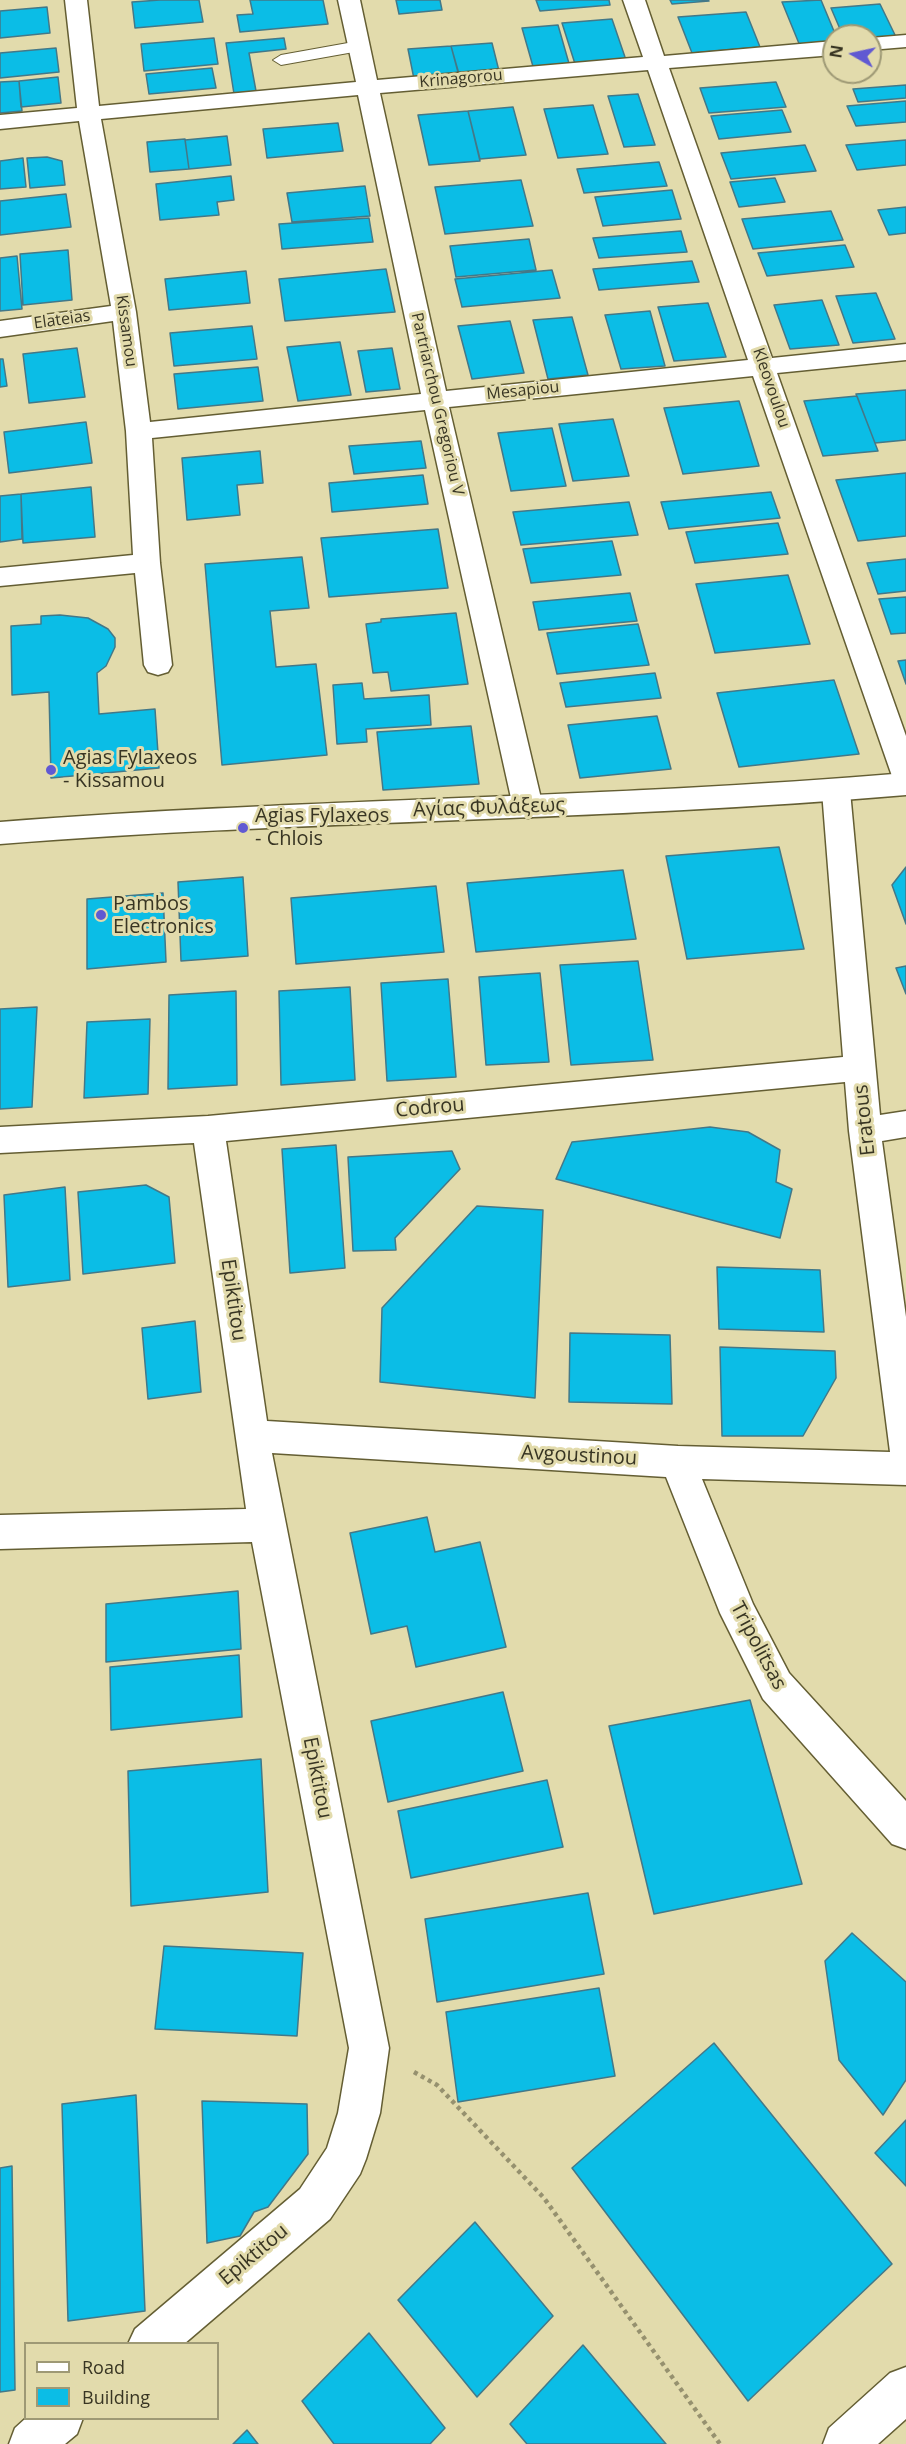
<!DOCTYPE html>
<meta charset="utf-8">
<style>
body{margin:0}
#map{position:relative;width:906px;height:2444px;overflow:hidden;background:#e2dbac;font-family:"Open Sans",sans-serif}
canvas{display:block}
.legend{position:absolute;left:24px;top:2342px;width:195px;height:78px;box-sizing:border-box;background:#e2dbac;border:2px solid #9e9975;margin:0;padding:8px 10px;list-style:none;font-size:18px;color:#383523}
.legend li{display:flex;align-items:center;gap:12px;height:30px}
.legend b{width:30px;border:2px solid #9e9975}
.north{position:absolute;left:822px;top:24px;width:60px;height:60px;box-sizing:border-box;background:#e2dbac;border:2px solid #9e9975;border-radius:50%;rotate:279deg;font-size:16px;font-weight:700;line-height:24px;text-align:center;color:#383523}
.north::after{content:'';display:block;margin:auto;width:21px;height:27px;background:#6059d2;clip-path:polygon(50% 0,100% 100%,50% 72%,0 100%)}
</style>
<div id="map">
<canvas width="906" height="2444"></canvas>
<ul class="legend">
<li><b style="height:8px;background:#fff"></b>Road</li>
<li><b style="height:16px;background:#0bbde6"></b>Building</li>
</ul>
<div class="north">N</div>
</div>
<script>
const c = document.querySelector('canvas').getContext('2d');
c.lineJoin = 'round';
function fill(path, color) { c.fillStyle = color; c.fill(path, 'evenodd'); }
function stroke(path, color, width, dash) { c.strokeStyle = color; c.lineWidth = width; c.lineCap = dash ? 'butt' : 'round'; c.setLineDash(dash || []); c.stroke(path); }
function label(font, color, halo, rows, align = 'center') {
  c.font = font + ' "Open Sans",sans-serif'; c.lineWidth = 6; c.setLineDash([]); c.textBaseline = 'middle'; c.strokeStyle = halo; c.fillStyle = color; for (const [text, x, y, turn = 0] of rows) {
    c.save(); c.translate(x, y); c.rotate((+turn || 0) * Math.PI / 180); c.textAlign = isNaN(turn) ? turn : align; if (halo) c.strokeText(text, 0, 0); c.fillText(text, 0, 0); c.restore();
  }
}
const building = new Path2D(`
 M160,0H199L203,22L135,28L132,2Z
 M250,0H323L328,24L240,32L237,15L253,14Z
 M396,0H440L442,10L399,14Z
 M536,0H609L610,5L540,11Z
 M670,0H708L709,1L672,4Z
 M821,0L836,36H834V43L800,46L782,2Z
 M880,4L896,37L870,39V36H843L831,8Z
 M47,7L50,33L0,38V11Z
 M746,12L760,47L692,53L678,17Z
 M612,19L627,63L576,67L562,23Z
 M558,25L570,67L534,70L522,28Z
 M214,38L218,64L144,71L141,44Z
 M284,38L286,49L249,53L256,91L234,94L226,43Z
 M492,43L499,71L459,74L451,46Z
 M451,46L459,76L414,79L408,49Z
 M56,48L59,72L0,78V53Z
 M212,68L216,88L149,94L146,74Z
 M58,77L61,103L21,107L19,81Z
 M19,81L22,111L0,113V82Z
 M776,82L786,107L709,113L700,88Z
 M906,85V98L858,102L853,89Z
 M638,94L655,145L624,147L608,96Z
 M906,101V122L856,126L847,106Z
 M593,105L608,154L558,158L544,109Z
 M513,107L526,155L480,159L468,111Z
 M782,110L791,132L719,139L711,116Z
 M468,111L480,161L429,165L418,115Z
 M338,123L343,151L267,158L263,129Z
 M227,136L231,165L189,169L185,140Z
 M185,139L189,169L150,172L147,142Z
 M906,140V165L857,170L846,145Z
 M805,145L816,171L731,179L721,153Z
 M47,157L62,161L65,185L30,188L27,158Z
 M23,158L26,187L0,189V161Z
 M659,162L667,186L584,193L577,169Z
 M231,176L234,200L217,202L219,215L160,220L156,184Z
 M775,178L785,202L739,207L730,182Z
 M521,180L533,226L445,234L435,187Z
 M365,186L370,216L292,222L287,193Z
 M672,190L681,219L603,226L595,197Z
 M66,194L71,227L0,235V201Z
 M906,207V233L889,235L878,210Z
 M831,211L843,240L753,249L742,219Z
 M369,218L373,242L282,249L279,224Z
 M681,231L687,252L599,258L593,238Z
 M529,239L536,270L456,277L450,246Z
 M845,245L854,267L767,276L758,253Z
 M68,250L72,300L23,305L20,254Z
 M17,256L22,309L0,311V258Z
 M692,261L699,282L599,290L593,269Z
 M386,269L395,312L285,321L279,279Z
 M552,270L560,298L462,307L455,279Z
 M246,271L250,303L169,310L165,279Z
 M876,293L895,339L853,343L836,296Z
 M822,300L839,345L790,349L774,305Z
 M708,303L726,357L674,361L658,307Z
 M650,311L665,366L621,369L605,315Z
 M572,317L588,375L548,379L533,320Z
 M510,321L524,373L472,379L458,326Z
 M252,326L257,359L174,366L170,333Z
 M340,342L351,395L298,401L287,347Z
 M77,348L85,397L29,403L23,354Z
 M392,348L400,389L366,392L358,351Z
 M0,359H3L7,386L0,387Z
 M258,367L263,401L178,409L174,374Z
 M906,390V440L875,443L856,394Z
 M857,396L878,451L823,456L804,401Z
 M739,401L759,466L683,474L664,408Z
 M613,419L629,476L573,481L559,424Z
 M86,422L92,463L9,473L4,432Z
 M552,428L566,486L511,491L498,433Z
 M421,441L426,468L354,474L349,446Z
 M260,451L263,483L237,485L240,515L187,520L182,458Z
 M906,473V536L858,541L836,480Z
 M423,475L428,504L332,512L329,483Z
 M91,487L95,537L23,543L21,494Z
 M771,492L780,518L669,529L661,502Z
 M21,494L22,539L0,542V496Z
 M629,502L638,535L521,545L513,512Z
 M778,523L788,554L695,563L686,532Z
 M438,529L448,588L329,597L321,538Z
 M612,541L621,575L531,583L523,549Z
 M302,557L309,608L270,611L276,667L316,664L327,755L222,765L205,564Z
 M906,559V591L878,594L867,563Z
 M788,575L810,644L715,653L696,584Z
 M630,593L637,621L539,630L533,602Z
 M906,597V633L891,634L879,599Z
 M456,613L468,684L391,691L388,672L373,673L366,624L381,622V619Z
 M60,615L88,618L108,629L115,638V647L106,666L97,673L99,714L155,709L159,768L51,778L49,692L12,695L11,626L41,624V616Z
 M638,624L649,665L557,674L547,633Z
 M906,660V684L898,661Z
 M655,673L661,698L566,707L560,683Z
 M834,680L859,754L739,767L717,693Z
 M362,683L364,699L429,695L431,725L366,729L367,742L337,744L333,685Z
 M657,716L671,769L580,778L568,725Z
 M471,726L479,784L383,790L377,732Z
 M779,847L804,949L687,959L666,856Z
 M906,867V924L892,885Z
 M623,870L636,939L476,952L467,883Z
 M243,877L248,956L181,961L178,882Z
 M436,886L444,952L296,964L291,898Z
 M163,893L166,962L87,969V899Z
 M638,961L653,1060L571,1065L560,965Z
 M906,966V994L896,968Z
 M540,973L549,1062L486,1065L479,977Z
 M448,979L456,1077L387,1081L381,983Z
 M350,987L355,1080L281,1085L279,991Z
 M236,991L237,1085L168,1089L169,995Z
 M37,1007L32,1107L0,1109V1009Z
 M150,1019L148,1094L84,1098L87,1022Z
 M710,1127L748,1132L780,1150L776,1182L792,1189L780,1238L556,1179L572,1142Z
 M336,1145L345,1268L290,1273L282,1149Z
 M452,1151L460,1169L395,1238L396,1250L353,1251L348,1157Z
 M146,1185L169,1197L175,1263L83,1274L78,1192Z
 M65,1187L70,1280L8,1287L4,1195Z
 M477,1206L543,1210L535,1398L380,1382L382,1308Z
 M717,1267L820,1270L824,1332L719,1329Z
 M195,1321L201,1392L148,1399L142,1328Z
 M570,1333L670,1335L672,1404L569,1402Z
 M720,1347L835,1351L836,1378L803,1436H722Z
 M427,1517L435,1552L480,1542L506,1647L416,1667L407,1626L371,1634L350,1533Z
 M238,1591L241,1649L106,1662V1604Z
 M239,1655L242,1717L111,1730L110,1667Z
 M503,1692L523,1771L388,1802L371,1721Z
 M750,1700L802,1884L654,1914L609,1726Z
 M261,1759L268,1892L131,1906L128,1771Z
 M547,1780L563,1847L411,1878L398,1811Z
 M588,1893L604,1974L437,2002L425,1919Z
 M852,1933L906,1982V2080L883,2115L839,2060L825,1961Z
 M164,1946L303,1953L297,2036L155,2029Z
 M599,1988L615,2076L458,2102L446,2012Z
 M714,2043L892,2264L748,2401L572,2168Z
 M136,2095L145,2311L68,2321L62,2104Z
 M202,2101L307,2104L308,2154L268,2207L254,2212L240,2236L207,2243Z
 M906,2120V2186L875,2153Z
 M12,2166L15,2390L0,2392V2168Z
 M475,2222L553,2316L477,2397L398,2300Z
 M369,2333L445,2428L430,2444H334L302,2401Z
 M583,2345L666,2444H527L510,2424Z
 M247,2430L258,2444H233Z`);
fill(building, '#0bbde6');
stroke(building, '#437888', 1.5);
const service = new Path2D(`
 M359,41L367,46L365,50L281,65L273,60L281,55Z`);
const minor = new Path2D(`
 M65,0H87L99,106L356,82L338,0H360L377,80L643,57L623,0H645L664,56L834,41V55L669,68L772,358L906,344V360L777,373L906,736V787L896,783L892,776L753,376L449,407L543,807L538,815L528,818L518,815L513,807L425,410L152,438L160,563L172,665L168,672L158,675L148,672L144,665L135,573L0,586V568L133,555L126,431L113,321L0,337V321L111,306L79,121L0,129V115L77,108ZM648,70L748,360L446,391L380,93ZM358,95L421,394L150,422L136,312L101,119Z
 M906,35V47L870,50V38Z
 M836,780L846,783L850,791L880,1115L906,1111V1137L882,1141L906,1317V1485L702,1479L753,1604L789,1673L906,1801V1849L892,1844L763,1699L720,1613L666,1477L272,1453L389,2048L380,2113L366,2159L360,2174L330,2219L184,2344H128L135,2329L300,2189L327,2148L338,2113L349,2048L252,1542L0,1549V1515L246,1509L194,1143L0,1153V1127L208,1116L843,1057L822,791L826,783ZM845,1082L849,1131L890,1452L678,1446L267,1421L226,1141Z
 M906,2367V2419L878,2444H823L829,2428L890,2373Z
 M26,2418H83L77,2434L65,2444H9L15,2428Z`);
const secondary = new Path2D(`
 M906,773V795C604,821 302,820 0,844V822C302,798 604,799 906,773Z`);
stroke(service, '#645e33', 2);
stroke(minor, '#645e33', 3);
stroke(secondary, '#645e33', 3);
stroke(new Path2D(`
 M414,2072L437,2085L544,2198L720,2444`), '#96916f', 4.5, [4, 4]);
fill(service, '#fff');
fill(minor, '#fff');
fill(secondary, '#fff');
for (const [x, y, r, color] of [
 [51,770,6,"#6059d2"],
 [243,828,6,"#6059d2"],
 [101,915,6,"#6059d2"]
]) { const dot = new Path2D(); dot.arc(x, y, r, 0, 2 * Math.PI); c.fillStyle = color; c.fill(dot); stroke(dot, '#e2dbac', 2); }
label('16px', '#383523', '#e2dbac', [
 ["Krinagorou",461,79,-5],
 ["Elateias",62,320,-8],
 ["Kissamou",126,331,82],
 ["Kleovoulou",771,388,71],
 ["Mesapiou",523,391,-6],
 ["Partriarchou Gregoriou V",437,404,77]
]);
label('20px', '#383523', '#e2dbac', [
 ["Agias Fylaxeos",63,758],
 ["- Kissamou",63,781],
 ["Agias Fylaxeos",255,816],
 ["- Chlois",255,839],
 ["Pambos",113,904],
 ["Electronics",113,927]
], 'left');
label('20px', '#383523', '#e2dbac', [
 ["Αγίας Φυλάξεως",489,808,-2],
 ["Codrou",430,1108,-5],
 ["Eratous",865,1120,-96],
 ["Epiktitou",233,1300,82],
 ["Avgoustinou",579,1456,3],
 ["Tripolitsas",758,1646,62],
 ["Epiktitou",317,1778,79],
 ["Epiktitou",254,2255,-40]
]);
</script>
